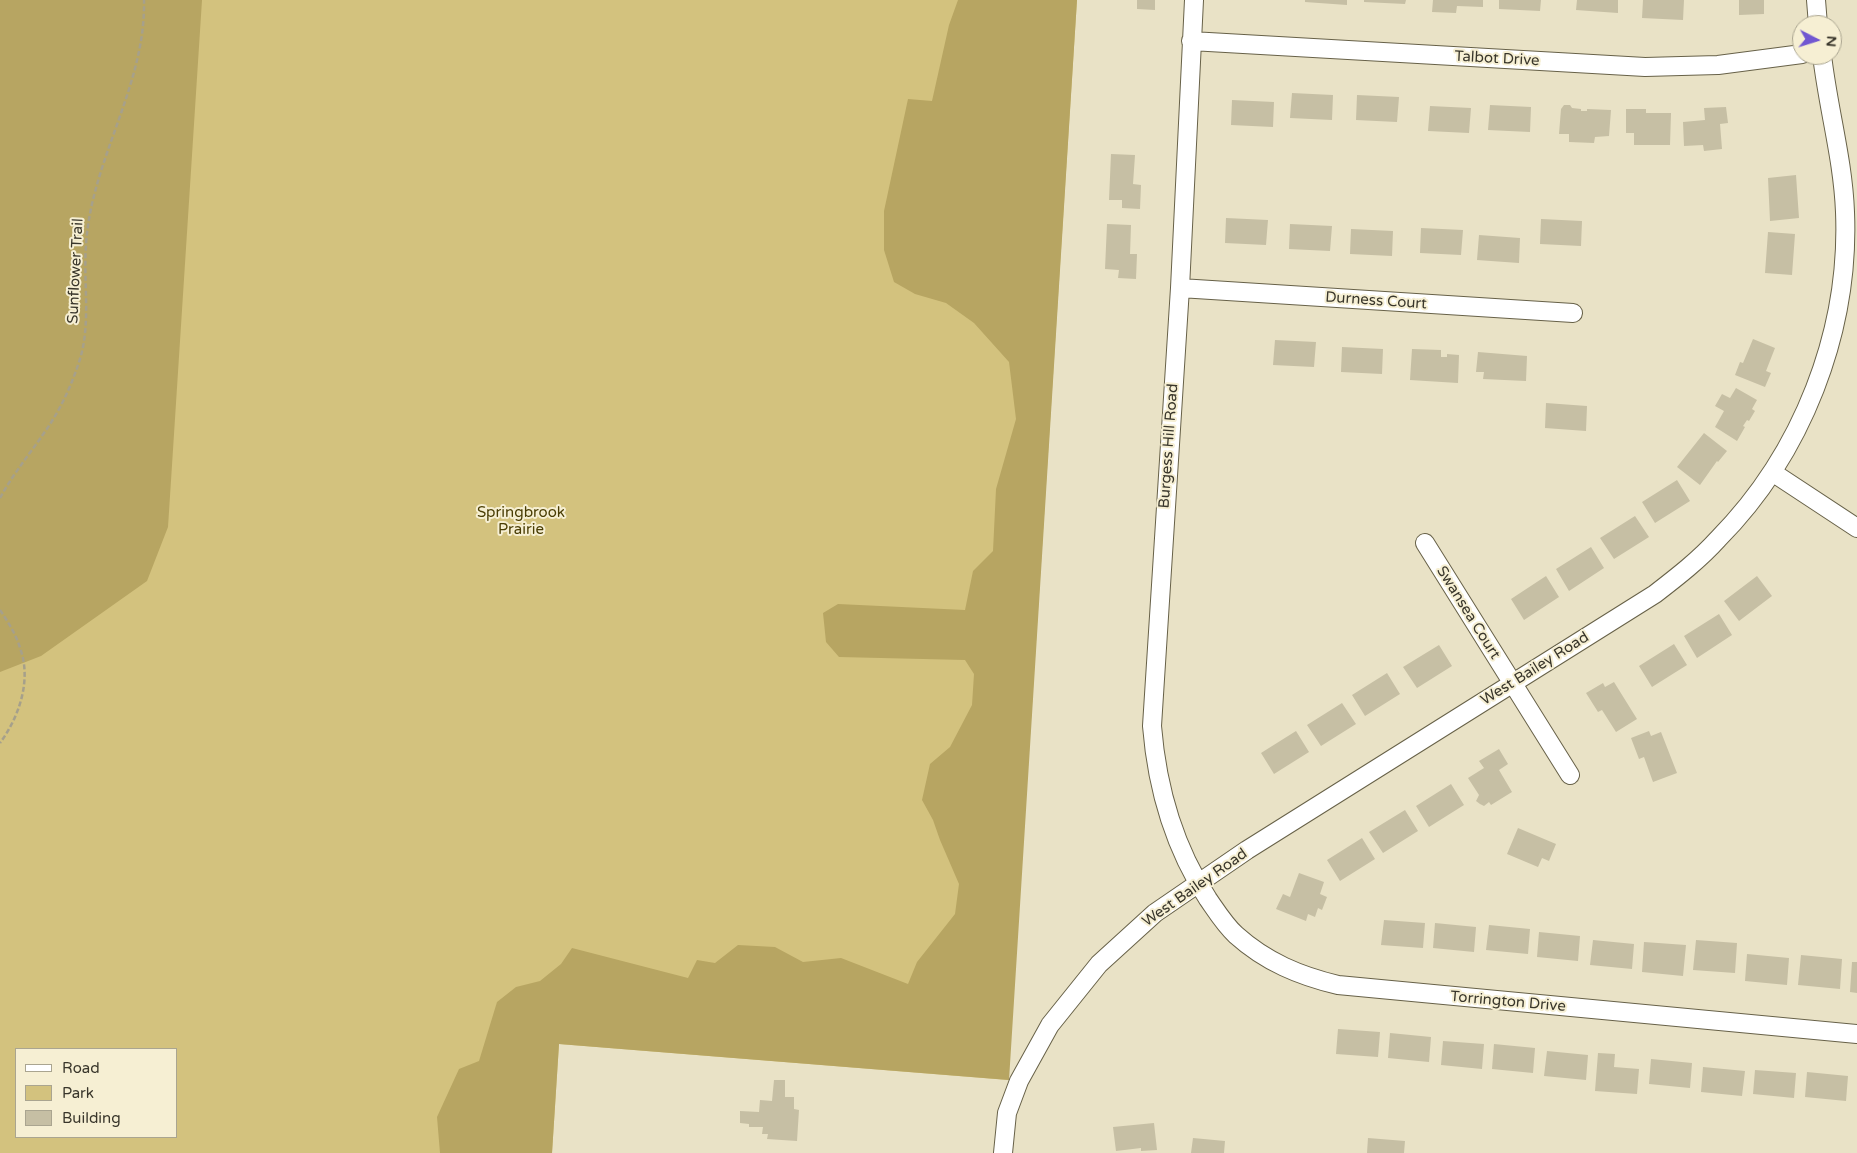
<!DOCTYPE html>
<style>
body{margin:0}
#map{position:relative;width:1857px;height:1153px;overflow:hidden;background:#e9e2c6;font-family:"Varela Round",sans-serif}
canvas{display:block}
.legend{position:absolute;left:15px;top:1048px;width:162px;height:90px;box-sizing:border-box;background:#f6efd3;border:1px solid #aaa590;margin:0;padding:6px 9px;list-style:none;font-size:15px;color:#39362b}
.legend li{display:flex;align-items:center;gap:10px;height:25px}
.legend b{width:25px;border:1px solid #aaa590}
.north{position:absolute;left:1792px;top:15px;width:50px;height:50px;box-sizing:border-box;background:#f6efd3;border:1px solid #aaa590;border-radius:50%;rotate:95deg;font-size:14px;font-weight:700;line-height:20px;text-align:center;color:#39362b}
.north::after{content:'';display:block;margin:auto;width:18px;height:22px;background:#7157d1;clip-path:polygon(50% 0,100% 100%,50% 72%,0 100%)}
</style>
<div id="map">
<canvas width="1857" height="1153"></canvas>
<ul class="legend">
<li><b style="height:6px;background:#fff"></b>Road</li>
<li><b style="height:14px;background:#d3c27e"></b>Park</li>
<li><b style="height:14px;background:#c6bfa4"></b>Building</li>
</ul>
<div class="north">N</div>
</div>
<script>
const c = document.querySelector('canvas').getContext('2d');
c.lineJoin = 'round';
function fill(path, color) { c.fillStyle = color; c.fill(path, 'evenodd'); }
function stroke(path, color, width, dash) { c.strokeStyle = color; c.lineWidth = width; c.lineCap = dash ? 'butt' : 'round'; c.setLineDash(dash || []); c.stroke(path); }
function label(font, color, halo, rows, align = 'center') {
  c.font = font + ' "Varela Round",sans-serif'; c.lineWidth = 4; c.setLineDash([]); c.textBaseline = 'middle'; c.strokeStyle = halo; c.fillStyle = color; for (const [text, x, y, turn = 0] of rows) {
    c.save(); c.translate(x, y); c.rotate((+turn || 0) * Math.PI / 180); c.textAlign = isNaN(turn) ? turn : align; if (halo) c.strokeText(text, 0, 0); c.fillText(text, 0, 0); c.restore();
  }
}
fill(new Path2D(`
 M0,0H1077L1008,1080L559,1044L552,1153H0ZM16,1049H176V1137H16Z`), '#d3c27e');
fill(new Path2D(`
 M0,0H202L168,527L147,581L41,656L0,672Z
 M958,0H1077L1009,1080L559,1044L552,1153H440L437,1117L459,1069L479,1061L497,1002L516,987L540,981L561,964L572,948L688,978L697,960L715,963L738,945L775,947L803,962L841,958L908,984L917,962L955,914L959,884L940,840L933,820L922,800L930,764L950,747L972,705L974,674L965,660L839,657L826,642L823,613L838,604L965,610L973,571L993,551L996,489L1016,419L1009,362L974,323L946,303L915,294L894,282L884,250V211L908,99L932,101L949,25Z`), '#b7a562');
fill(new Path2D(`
 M1137,0H1155V10L1137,9Z
 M1305,0H1347V5L1305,2Z
 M1364,0H1406L1405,4L1364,2Z
 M1433,0H1483V7L1457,6L1456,13L1432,12Z
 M1499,0H1541L1540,11L1499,9Z
 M1577,0H1618V13L1576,10Z
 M1643,0H1684L1683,20L1642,18Z
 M1739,0H1764V14L1739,15Z
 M1292,93L1333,95L1332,120L1290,118Z
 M1357,95L1399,97L1397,122L1356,120Z
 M1232,100L1274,102L1273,127L1231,125Z
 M1490,105L1531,107L1530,132L1488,130Z
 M1564,105H1570L1572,108L1581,109V111H1587V109L1611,110L1609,136L1595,137L1594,143L1569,142V134H1559L1561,109Z
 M1430,106L1471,108L1469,133L1428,131Z
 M1726,107L1728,123L1720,124L1722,149L1704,151L1703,145L1684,146L1683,122L1705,120L1704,108Z
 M1626,109H1646V113H1671L1670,145H1634V133H1626Z
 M1111,154L1135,155L1133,184L1141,185L1140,209L1122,208V200H1109Z
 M1796,175L1799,218L1770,221L1768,178Z
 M1226,218L1268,220L1266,245L1225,243Z
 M1541,219L1582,221L1581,246L1540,244Z
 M1107,224L1131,225L1130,254H1137L1136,279L1118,278L1119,270L1105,269Z
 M1290,224L1332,226L1330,251L1289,249Z
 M1421,228L1463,230L1461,255L1420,253Z
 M1351,229L1393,231L1392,256L1350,254Z
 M1768,232L1795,234L1792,275L1765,273Z
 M1479,235L1520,238L1519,263L1477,260Z
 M1753,339L1775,348L1766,371L1771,373L1765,387L1735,375L1740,362L1743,363Z
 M1275,340L1316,342L1314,367L1273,365Z
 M1342,347L1383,349L1382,374L1341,372Z
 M1412,349L1441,350V357H1447V354L1459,355L1458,383L1410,380Z
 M1478,352L1527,356L1526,381L1483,379L1484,372H1476Z
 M1736,388L1757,400L1752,409L1755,411L1749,421L1747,420L1743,426L1745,427L1737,441L1715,427L1724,411L1715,406L1722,394L1730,398Z
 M1546,403L1587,406L1586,431L1545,428Z
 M1704,433L1727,451L1718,462L1717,461L1700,485L1677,467Z
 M1677,480L1690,501L1655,523L1642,502Z
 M1635,516L1649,537L1614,559L1600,538Z
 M1591,547L1604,568L1569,591L1556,569Z
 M1546,576L1559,597L1524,620L1511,599Z
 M1757,576L1772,596L1739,621L1724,601Z
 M1719,614L1732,635L1697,658L1684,636Z
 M1674,644L1687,665L1652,687L1639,666Z
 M1439,645L1452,666L1417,688L1403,667Z
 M1387,673L1400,694L1365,716L1352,695Z
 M1614,682L1637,719L1616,732L1602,710L1598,712L1586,693L1603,683L1605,687Z
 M1342,703L1356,724L1321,746L1307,725Z
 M1296,731L1309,752L1274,774L1261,753Z
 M1649,731L1651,736L1661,732L1677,773L1653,782L1644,757L1639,759L1631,738Z
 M1499,749L1508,764L1499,770L1512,792L1491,805L1489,802L1484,806L1480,804L1476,801L1479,795L1468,778L1484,768L1479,761Z
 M1451,784L1464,805L1429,827L1416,806Z
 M1405,810L1418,831L1383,853L1369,832Z
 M1518,828L1556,844L1549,861L1542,858L1538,867L1507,854Z
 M1362,838L1375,859L1340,881L1327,860Z
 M1299,873L1324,882L1320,894L1327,897L1322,910L1318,908L1315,917L1308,914L1306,921L1276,909L1283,894L1290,897Z
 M1384,920L1425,923L1423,948L1381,945Z
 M1435,923L1476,927L1474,952L1433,948Z
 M1489,925L1530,929L1528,954L1486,950Z
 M1539,932L1580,936L1578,961L1537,957Z
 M1593,940L1634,944L1632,969L1590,965Z
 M1696,940L1737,943L1735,973L1693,970Z
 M1644,942L1686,945L1683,976L1642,972Z
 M1747,954L1789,958L1787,985L1745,981Z
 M1801,955L1842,959L1840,989L1798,985Z
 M1852,962H1857V993L1850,992Z
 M1338,1029L1380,1032L1378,1057L1336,1054Z
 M1390,1033L1431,1037L1429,1062L1388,1058Z
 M1443,1041L1484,1044L1482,1069L1441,1065Z
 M1494,1044L1535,1048L1533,1073L1492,1069Z
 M1547,1051L1588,1055L1586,1080L1544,1076Z
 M1598,1053L1615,1054L1614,1067L1639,1069L1637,1094L1595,1091Z
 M1651,1059L1692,1063L1690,1088L1649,1084Z
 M1703,1067L1745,1071L1742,1096L1701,1092Z
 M1755,1070L1796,1073L1794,1098L1753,1094Z
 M1807,1072L1848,1076L1846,1101L1805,1097Z
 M774,1080H785V1097H794V1109L799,1110L797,1141L767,1139L768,1134H762L763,1127H749V1124L740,1123V1111L759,1112L760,1100L772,1101Z
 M1154,1123L1157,1150L1141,1151V1148L1116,1151L1113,1127Z
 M1193,1138L1225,1141L1224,1153H1191Z
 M1368,1138L1405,1141L1404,1153H1367Z`), '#c6bfa4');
const minor = new Path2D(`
 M1194,0L1180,288L1152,726C1157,788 1174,847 1208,899C1217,912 1225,925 1236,935C1266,962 1300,976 1338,985L1857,1034
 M1816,0L1818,25
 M1191,41L1645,67L1718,65L1802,54
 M1180,288L1573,313
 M1772,472L1857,528
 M1425,543L1570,775
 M1003,1153L1007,1113L1019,1081L1050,1025L1099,964L1155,913L1247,850L1655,594C1677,577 1699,560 1718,539C1802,454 1850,332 1845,212C1843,159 1828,108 1822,55`);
stroke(minor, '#676148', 20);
stroke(new Path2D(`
 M0,498C13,474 29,455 44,433C59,412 70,389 78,365C92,327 83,284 86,245C91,160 146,86 144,0
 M0,610C8,622 16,634 20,648C32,680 19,717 0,743`), '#a6a08b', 2.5, [5, 2.5]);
stroke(minor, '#fff', 18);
label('15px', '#39362b', '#f6efd3', [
 ["Talbot Drive",1497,59,3],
 ["Sunflower Trail",76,271,-87],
 ["Durness Court",1376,301,4],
 ["Burgess Hill Road",1169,446,-86],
 ["Swansea Court",1468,613,58],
 ["West Bailey Road",1535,669,-32],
 ["West Bailey Road",1195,888,-35],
 ["Torrington Drive",1508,1002,5]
]);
label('15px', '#493d04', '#f6efd3', [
 ["Springbrook",521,513],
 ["Prairie",521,530]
]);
</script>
